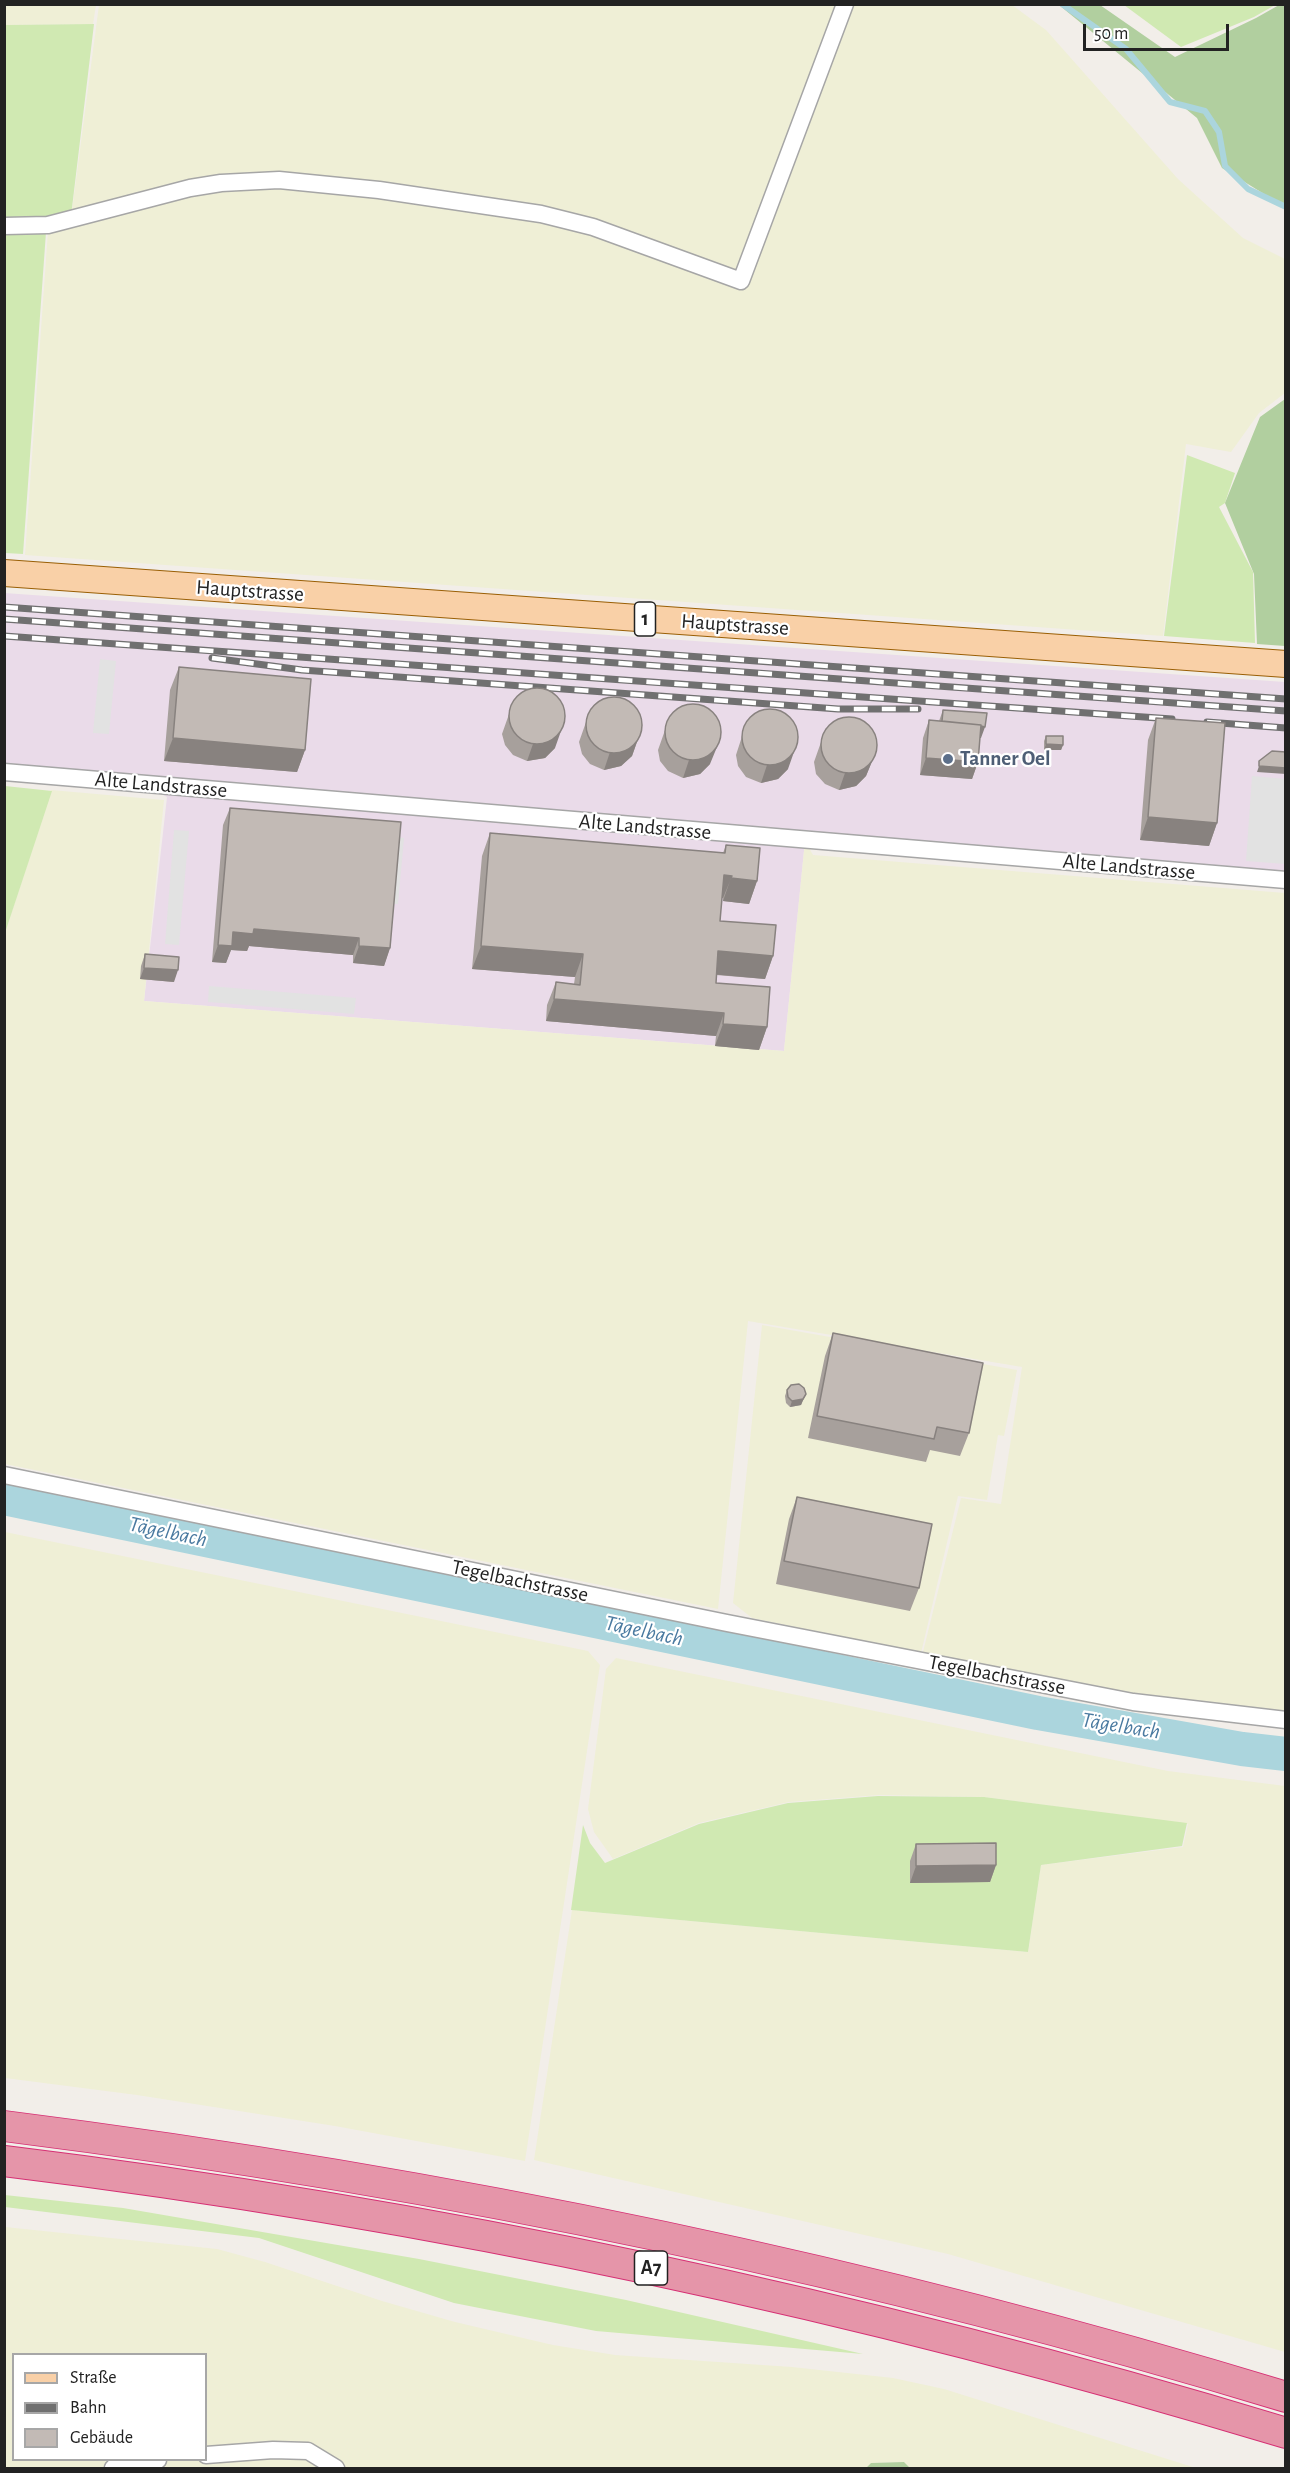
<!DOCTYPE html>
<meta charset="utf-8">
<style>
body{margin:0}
#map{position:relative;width:1290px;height:2473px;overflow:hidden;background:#f2eee9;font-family:"Alegreya Sans",sans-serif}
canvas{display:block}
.frame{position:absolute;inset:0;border:6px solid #222;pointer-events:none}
.legend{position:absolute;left:12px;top:2353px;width:195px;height:108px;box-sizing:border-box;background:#fff;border:2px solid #a7a7a7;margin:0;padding:8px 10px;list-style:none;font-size:18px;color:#222}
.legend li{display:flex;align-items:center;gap:12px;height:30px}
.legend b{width:30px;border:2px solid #a7a7a7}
.scale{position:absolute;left:1083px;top:24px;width:146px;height:27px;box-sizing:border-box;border:3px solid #222;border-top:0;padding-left:8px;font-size:18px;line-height:21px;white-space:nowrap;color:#222;-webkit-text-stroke:4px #fff;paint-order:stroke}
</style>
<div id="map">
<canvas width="1290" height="2473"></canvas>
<div class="frame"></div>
<ul class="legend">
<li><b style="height:8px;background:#f9d0a7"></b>Straße</li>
<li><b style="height:8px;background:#707070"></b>Bahn</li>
<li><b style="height:16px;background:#c2bab5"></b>Gebäude</li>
</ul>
<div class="scale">50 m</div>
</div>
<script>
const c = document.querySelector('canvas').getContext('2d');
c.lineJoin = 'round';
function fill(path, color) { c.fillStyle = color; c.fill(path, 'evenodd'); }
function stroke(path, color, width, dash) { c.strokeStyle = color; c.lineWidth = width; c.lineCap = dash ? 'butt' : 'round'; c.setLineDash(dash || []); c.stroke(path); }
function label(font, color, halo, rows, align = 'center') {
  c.font = font + ' "Alegreya Sans",sans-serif'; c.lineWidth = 4.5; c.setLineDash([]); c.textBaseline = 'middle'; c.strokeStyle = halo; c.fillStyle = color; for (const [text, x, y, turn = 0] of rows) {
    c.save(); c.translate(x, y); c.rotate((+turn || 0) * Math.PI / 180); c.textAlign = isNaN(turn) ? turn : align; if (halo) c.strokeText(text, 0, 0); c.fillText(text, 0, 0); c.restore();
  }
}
fill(new Path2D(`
 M4,593L1285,682V880L805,841L784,1051L144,1001L167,797L139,783L5,772Z`), '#eadbe9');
fill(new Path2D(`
 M4,5H96L93,24L5,25Z
 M99,5H1012L1046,30L1178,179L1243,238L1285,259V393L1259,413L1231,452L1186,444L1163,636L25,555L48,231L71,218Z
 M51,790L164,800L144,1001L784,1051L805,841L813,855L1285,893V1720L921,1660L961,1498L1001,1504L1022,1367L748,1321L718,1609L5,1464V933Z
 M762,1325L1017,1370L1004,1436L998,1435L987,1500L958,1496L921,1653L752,1618L733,1603Z
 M5,1532L588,1651L600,1665L525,2161L335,2126L137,2095L5,2078Z
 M616,1658L1168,1771L1285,1786V2352L948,2254L534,2160L572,1910L1028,1952L1041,1865L1183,1847L1188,1824L984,1797L879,1795L789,1802L699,1823L613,1859L594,1832L588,1809L606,1669Z
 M5,2227L217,2249L265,2262L382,2301L455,2322L553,2345L615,2355L792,2367L893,2378L944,2389L1196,2468H909L904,2462L871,2463L866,2468H5ZM14,2354H206V2460H14Z`), '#efefd6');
fill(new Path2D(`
 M1124,5H1275L1254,17L1181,47Z
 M94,24L71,216L5,223L4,25Z
 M46,232L23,554L5,553L4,233Z
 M1187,455L1235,473L1225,503L1219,507L1253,572L1255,643L1164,636Z
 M5,786L52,791L5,933L4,786Z
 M878,1796L984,1797L1187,1823L1182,1846L1041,1865L1028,1952L571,1910L583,1825L590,1843L605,1863L699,1824L788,1803Z
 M5,2195L123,2208L419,2259L626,2300L863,2354L596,2331L454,2303L259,2238L5,2207Z`), '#d0e9b2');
fill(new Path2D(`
 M1059,5H1100L1175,57L1256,18L1279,5H1285V207L1222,168L1197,118Z
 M1285,399V646L1257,644L1254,574L1225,503L1260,417Z
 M904,2462L910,2468H866L871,2463Z`), '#b1cf9f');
fill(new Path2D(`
 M100,659L116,661L109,734L93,733Z
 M1252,776L1285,779V864L1246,861Z
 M174,830L189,831L179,945L165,944Z
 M397,837L404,838L398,904H391Z
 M209,986L356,998L354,1014L208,1002Z`), '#e2e2e2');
stroke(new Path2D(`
 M1062,4L1126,49L1170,102L1205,111L1219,132L1225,166L1248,189L1286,207`), '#abd5dd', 6);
stroke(new Path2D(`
 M4,1498L1038,1713L1242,1749L1286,1754`), '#abd5dd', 34);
const minor = new Path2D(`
 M4,226L48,225L190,188L221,183L279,180L379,190L541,214L593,227L741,281L845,4
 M4,772L1286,880
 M4,1475L727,1623L1133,1702L1286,1720
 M206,2455L273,2450L308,2451L336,2468
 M113,2468L158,2460`);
const primary = new Path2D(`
 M4,573L1286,664`);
const motorway = new Path2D(`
 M4,2126C439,2181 867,2269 1286,2397
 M4,2161C439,2214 867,2306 1286,2433`);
stroke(minor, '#a6a6a6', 19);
stroke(primary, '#9a5f05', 28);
stroke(motorway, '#d63074', 32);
stroke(minor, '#fff', 16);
stroke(primary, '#f9d0a7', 26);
stroke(motorway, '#e595a9', 30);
const rail = new Path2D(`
 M4,607L1286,699
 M4,619L1286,711
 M4,636L1172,719
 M212,658L302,670L838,709H918
 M1207,722L1286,728`);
stroke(rail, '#707070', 7);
stroke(rail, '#fff', 4.5, [14]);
fill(new Path2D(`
 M179,667L305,750L297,772L164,761L170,690Z
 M514,700L555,748L545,758L527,761L513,755L505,745L502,734Z
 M591,708L638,739L632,756L621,766L604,770L590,764L582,754L579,742Z
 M943,710L981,738H980L978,762L972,779L920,775L923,738L929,720L939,721Z
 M670,716L710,764L700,774L683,778L668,771L660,761L658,750Z
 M1156,718L1217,823L1209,846L1140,840L1148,740Z
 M747,721L788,769L778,779L761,783L746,777L738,766L736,755Z
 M826,728L873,759L866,776L856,786L839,790L825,784L816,774L814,762Z
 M1046,736L1063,745L1061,750H1044V741Z
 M230,808L390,948L384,966L353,963V955L249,946L247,951L231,950L226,963L212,962L223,825Z
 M490,833L723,853L726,845L757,881L749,904L723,901V898H722L720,921L773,956L765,979L716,975V983L767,1027L759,1050L715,1046L716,1036L546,1021L547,1005L556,982L574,984L575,977L472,969L482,856Z
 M145,954L174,982L140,979L141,966Z
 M833,1333L969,1433L960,1456L930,1450L926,1462L808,1438L825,1356Z
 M787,1390L803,1399L801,1405L790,1407L786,1403L785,1396Z
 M797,1497L919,1588L910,1611L776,1584L789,1519Z
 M916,1844L996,1865L990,1882L910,1883V1861Z`), '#a7a09c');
fill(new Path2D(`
 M942,723L985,727L981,738L938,735Z
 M561,731L555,748L545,758L527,761L533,744Z
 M173,738L305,750L297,772L164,761Z
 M638,739L632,756L621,766L604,770L610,752Z
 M1046,744L1063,745L1061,750H1044Z
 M717,747L710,764L700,774L683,778L689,760Z
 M794,752L788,769L778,779L761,783L767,765Z
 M926,758L978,762L972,779L920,775Z
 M873,759L866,776L856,786L839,790L845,773Z
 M1259,766L1286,768V774L1257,772Z
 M1148,817L1217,823L1209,846L1140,840Z
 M724,875L732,876L723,898H716Z
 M731,878L757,881L749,904L723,901Z
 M254,929L359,938L353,955L249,946L247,951L231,950L226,963L212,962L218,945L233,932Z
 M359,946L390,948L384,966L353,963Z
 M481,946L583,954L575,977L472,969Z
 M718,951L773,956L765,979L710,974Z
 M144,968L178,970L174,982L140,979Z
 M554,999L724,1013L716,1036L546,1021Z
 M723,1024L767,1027L759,1050L715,1046Z
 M806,1394L801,1405L790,1407L792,1401Z
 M996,1865L990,1882L910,1883L916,1866Z`), '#88827f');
const building = new Path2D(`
 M179,667L311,679L305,750L173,738Z
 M509 716a28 28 0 1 1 56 0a28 28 0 1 1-56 0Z
 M586 725a28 28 0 1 1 56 0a28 28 0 1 1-56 0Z
 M665 732a28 28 0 1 1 56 0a28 28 0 1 1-56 0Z
 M742 737a28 28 0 1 1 56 0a28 28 0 1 1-56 0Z
 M943,710L987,713L985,727L981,726V725L942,721Z
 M821 745a28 28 0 1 1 56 0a28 28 0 1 1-56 0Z
 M1156,718L1225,723L1217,823L1148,817Z
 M929,720L981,725L978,762L926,758Z
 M1046,736H1063V745L1046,744Z
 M1272,751L1286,752V768L1259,766V761Z
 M230,808L401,822L390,948L359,946V938L254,929L253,934L233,932L232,946L218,945Z
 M490,833L725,853L726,845L760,848L757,881L731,878L732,876L724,875L720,921L776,925L773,956L718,951L716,983L770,987L767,1027L723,1024L724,1013L554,999L556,982L580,985L583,954L481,946Z
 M145,954L179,957L178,970L144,968Z
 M833,1333L983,1363L969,1433L937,1427L934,1439L817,1416Z
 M799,1384L804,1388L806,1394L803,1399L792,1401L788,1397L787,1390L791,1385Z
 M797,1497L932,1524L919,1588L784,1561Z
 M996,1843V1865L916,1866V1844Z`);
fill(building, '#c2bab5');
stroke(building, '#88827f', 1.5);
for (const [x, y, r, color] of [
 [948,759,6,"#5c6f8a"]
]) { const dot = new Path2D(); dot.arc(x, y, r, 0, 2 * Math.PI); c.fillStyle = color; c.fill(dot); stroke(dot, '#fff', 2); }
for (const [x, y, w] of [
 [645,619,21],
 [651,2268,33]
]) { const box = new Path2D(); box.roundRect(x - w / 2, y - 17, w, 34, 4.5); c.fillStyle = '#fff'; c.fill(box); stroke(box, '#222', 1.5); }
label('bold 20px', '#222', null, [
 ["1",645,619],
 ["A7",651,2268]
]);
label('21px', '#222', '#fff', [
 ["Hauptstrasse",250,591,4],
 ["Hauptstrasse",735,625,4],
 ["Alte Landstrasse",161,785,5],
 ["Alte Landstrasse",645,827,5],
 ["Alte Landstrasse",1129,867,5],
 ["Tegelbachstrasse",520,1581,12],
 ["Tegelbachstrasse",997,1675,11]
]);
label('bold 21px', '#4e5e75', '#fff', [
 ["Tanner Oel",960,759]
], 'left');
label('italic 22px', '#4a7aa0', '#fff', [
 ["Tägelbach",168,1532,12],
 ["Tägelbach",644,1631,12],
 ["Tägelbach",1121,1726,9]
]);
</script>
